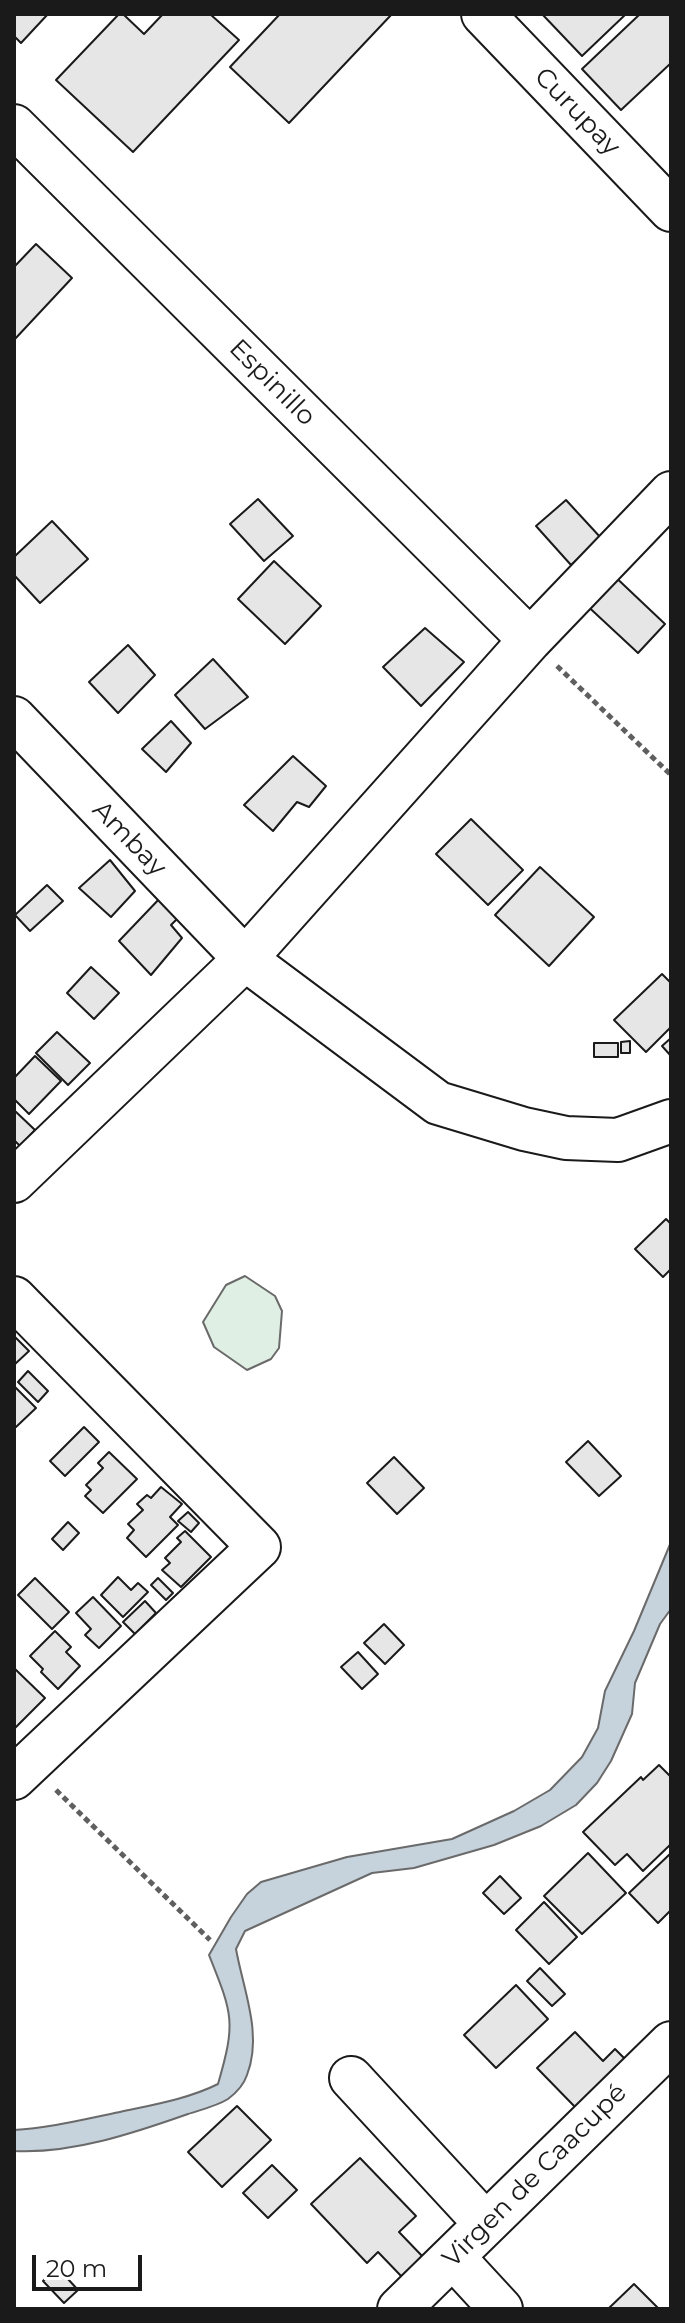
<!DOCTYPE html>
<meta charset="utf-8">
<style>
body{margin:0}
#map{position:relative;width:685px;height:2323px;overflow:hidden;background:#fff;font-family:Montserrat,sans-serif}
canvas{display:block}
.frame{position:absolute;inset:0;border:16px solid #1a1a1a;pointer-events:none}
.scale{position:absolute;left:32px;top:2255px;width:110px;height:36px;box-sizing:border-box;border:4px solid #1a1a1a;border-top:0;padding-left:10px;font-size:24px;line-height:28px;white-space:nowrap;color:#1a1a1a;-webkit-text-stroke:6px #fff;paint-order:stroke}
</style>
<div id="map">
<canvas width="685" height="2323"></canvas>
<div class="frame"></div>
<div class="scale">20 m</div>
</div>
<script>
const c = document.querySelector('canvas').getContext('2d');
c.lineJoin = 'round';
function fill(path, color) { c.fillStyle = color; c.fill(path, 'evenodd'); }
function stroke(path, color, width, dash) { c.strokeStyle = color; c.lineWidth = width; c.lineCap = dash ? 'butt' : 'round'; c.setLineDash(dash || []); c.stroke(path); }
function label(font, color, halo, rows, align = 'center') {
  c.font = font + ' Montserrat,sans-serif'; c.lineWidth = 6; c.setLineDash([]); c.textBaseline = 'middle'; c.strokeStyle = halo; c.fillStyle = color; for (const [text, x, y, turn = 0] of rows) {
    c.save(); c.translate(x, y); c.rotate((+turn || 0) * Math.PI / 180); c.textAlign = isNaN(turn) ? turn : align; if (halo) c.strokeText(text, 0, 0); c.fillText(text, 0, 0); c.restore();
  }
}
const green = new Path2D(`
 M245,1276L275,1296L282,1311L279,1348L271,1359L247,1370L214,1347L203,1322L226,1285Z`);
fill(green, '#e0efe3');
stroke(green, '#6a6a6a', 2);
const water = new Path2D(`
 M671,1542V1609L660,1624L635,1683L632,1714L611,1761L597,1783L576,1805L541,1826L494,1845L414,1868L372,1873L245,1931L236,1949C243,1989 263,2034 247,2075C244,2084 236,2093 228,2099C217,2106 200,2110 188,2114C134,2133 72,2154 14,2151V2130C50,2128 85,2119 120,2112C152,2105 188,2099 218,2084C236,2022 233,2015 209,1955L231,1917L247,1894L261,1882L347,1857L452,1839L514,1811L550,1790L582,1757L598,1728L605,1691L634,1631Z`);
fill(water, '#c6d2dc');
stroke(water, '#6a6a6a', 2);
const building = new Path2D(`
 M14,14H48L21,43L14,36Z
 M119,14H123L144,34L163,14H210L239,40L133,152L56,80Z
 M280,14H392L289,123L230,67Z
 M542,14H626L582,56Z
 M640,14H671V63L621,110L582,69Z
 M36,244L72,278L14,340V267Z
 M258,499L293,536L264,561L230,524Z
 M566,500L601,538L571,565L536,526Z
 M52,521L88,559L40,603L14,575V557Z
 M274,561L321,606L285,644L238,599Z
 M609,571L665,624L638,653L581,600Z
 M425,628L464,662L421,706L383,667Z
 M128,645L155,675L118,713L89,682Z
 M213,659L248,697L205,729L175,695Z
 M171,721L191,743L166,772L142,749Z
 M293,756L326,786L309,807L297,802L273,831L244,805Z
 M471,819L523,870L488,905L436,854Z
 M110,860L135,891L111,917L79,888Z
 M540,867L594,917L549,966L495,915Z
 M47,885L63,901L30,931L15,915Z
 M162,896L180,916L171,925L182,938L151,975L119,941Z
 M91,967L119,993L94,1019L67,993Z
 M662,974L671,983V1027L646,1052L614,1020Z
 M57,1032L90,1063L68,1085L36,1053Z
 M671,1038V1056L662,1046Z
 M630,1041V1053H621V1042Z
 M594,1043H618V1057H594Z
 M35,1056L61,1081L29,1114L14,1099V1078Z
 M15,1111L35,1130L20,1146L14,1140Z
 M666,1219L671,1224V1269L663,1277L635,1249Z
 M14,1336L29,1351L14,1365Z
 M28,1371L48,1391L38,1402L18,1382Z
 M14,1386L36,1408L16,1427L14,1425Z
 M84,1427L99,1442L65,1476L50,1461Z
 M588,1441L621,1476L599,1496L566,1462Z
 M109,1452L137,1479L103,1513L85,1496L91,1490L86,1485L103,1468L98,1463Z
 M394,1457L424,1488L397,1514L367,1483Z
 M161,1487L182,1504L170,1517L178,1525L146,1557L127,1538L134,1530L128,1524L143,1510L137,1504L147,1495L151,1498Z
 M188,1512L199,1523L191,1532L178,1521Z
 M68,1522L79,1533L63,1550L52,1539Z
 M185,1531L211,1557L181,1587L162,1570L170,1563L165,1558L181,1542L177,1538Z
 M118,1577L131,1590L138,1583L148,1592L123,1617L101,1595Z
 M35,1578L69,1612L52,1629L18,1595Z
 M158,1578L173,1593L166,1600L151,1585Z
 M93,1597L121,1626L99,1648L85,1635L91,1629L76,1613Z
 M145,1601L156,1613L135,1634L123,1622Z
 M384,1624L404,1645L385,1664L364,1643Z
 M55,1631L71,1647L66,1652L80,1666L58,1689L41,1672L43,1669L30,1656Z
 M358,1652L378,1674L362,1689L341,1667Z
 M14,1668L45,1698L14,1729Z
 M659,1765L671,1777V1844L643,1871L627,1854L615,1865L583,1832L641,1777L643,1780Z
 M588,1853L626,1893L582,1934L544,1896Z
 M671,1853V1910L658,1923L629,1893Z
 M500,1876L521,1898L504,1914L483,1893Z
 M544,1902L577,1937L549,1964L516,1930Z
 M540,1968L565,1994L552,2006L527,1981Z
 M516,1985L548,2019L496,2068L464,2035Z
 M575,2032L603,2061L615,2049L628,2062L578,2110L537,2068Z
 M237,2106L271,2140L222,2187L188,2152Z
 M360,2158L416,2216L399,2232L424,2258L403,2278L378,2252L367,2263L311,2204Z
 M272,2165L297,2190L268,2218L243,2193Z
 M57,2267L78,2290L64,2303L43,2281Z
 M634,2284L659,2309H608Z`);
fill(building, '#e6e6e6');
stroke(building, '#1a1a1a', 2);
const minor = new Path2D(`
 M483,14L671,210
 M14,126L530,640
 M14,718L245,959L438,1103L524,1129L566,1138L618,1140L671,1121
 M14,1181L245,959L530,640L671,493
 M14,1298L259,1547L14,1778
 M351,2078L485,2223
 M453,2257L501,2309
 M399,2309L671,2043`);
stroke(minor, '#1a1a1a', 46);
stroke(new Path2D(`
 M557,666L671,775
 M56,1790L210,1940`), '#5f5f5f', 5, [6, 4]);
stroke(minor, '#fff', 42);
label('26px', '#1a1a1a', '#fff', [
 ["Curupay",577,112,46],
 ["Espinillo",272,383,45],
 ["Ambay",129,839,46],
 ["Virgen de Caacupé",535,2176,-45]
]);
</script>
